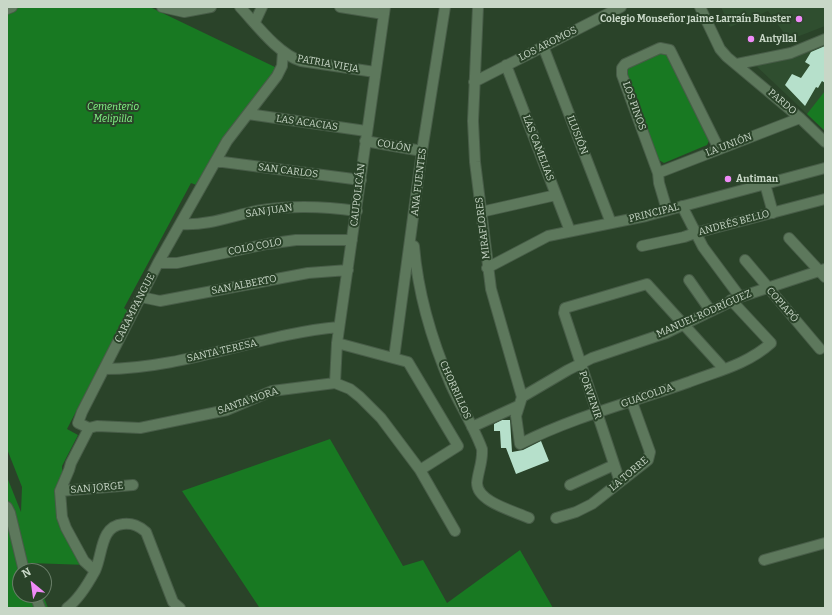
<!DOCTYPE html>
<meta charset="utf-8">
<style>
body{margin:0}
#map{position:relative;width:832px;height:615px;overflow:hidden;background:#2a4329;font-family:Bitter,serif}
canvas{display:block}
.frame{position:absolute;inset:0;border:8px solid #c8d7c7;pointer-events:none}
.north{position:absolute;left:12px;top:563px;width:40px;height:40px;box-sizing:border-box;background:#2a4329;border:1px solid #697e68;border-radius:50%;rotate:331deg;font-size:11px;font-weight:700;line-height:16px;text-align:center;color:#c8d7c7}
.north::after{content:'';display:block;margin:auto;width:14px;height:18px;background:#ef8bf7;clip-path:polygon(50% 0,100% 100%,50% 72%,0 100%)}
</style>
<div id="map">
<canvas width="832" height="615"></canvas>
<div class="frame"></div>
<div class="north">N</div>
</div>
<script>
const c = document.querySelector('canvas').getContext('2d');
c.lineJoin = 'round';
function fill(path, color) { c.fillStyle = color; c.fill(path, 'evenodd'); }
function stroke(path, color, width, dash) { c.strokeStyle = color; c.lineWidth = width; c.lineCap = dash ? 'butt' : 'round'; c.setLineDash(dash || []); c.stroke(path); }
function label(font, color, halo, rows, align = 'center') {
  c.font = font + ' Bitter,serif'; c.lineWidth = 4; c.setLineDash([]); c.textBaseline = 'middle'; c.strokeStyle = halo; c.fillStyle = color; for (const [text, x, y, turn = 0] of rows) {
    c.save(); c.translate(x, y); c.rotate((+turn || 0) * Math.PI / 180); c.textAlign = isNaN(turn) ? turn : align; if (halo) c.strokeText(text, 0, 0); c.fillText(text, 0, 0); c.restore();
  }
}
fill(new Path2D(`
 M721,7H825V26L789,40L768,11L730,27Z
 M825,42V131L753,63Z`), '#2f4e2f');
fill(new Path2D(`
 M19,7H150L277,68L230,129L199,186L191,183L124,308L128,311L67,429L78,435L62,466L65,521L88,565L29,563L32,571H20V595H43L48,608H7V477L21,512L22,487L7,449V12Z
 M663,51L668,54L709,141L707,145L664,163L657,159L627,72L628,66Z
 M825,91V131L807,114Z
 M330,439L403,566L423,560L447,603L520,550L553,608H257L259,607L182,491Z`), '#187922');
fill(new Path2D(`
 M825,46V83L822,81L818,88L816,87L805,106L785,85L792,74L801,78L810,65L805,62L811,52Z
 M502,420H510L512,452L523,450L541,441L549,461L516,474L506,448H501L500,431H494V424Z`), '#b6e0cb');
const minor = new Path2D(`
 M162,7L184,12L211,7
 M240,7C256,24 278,54 301,61L375,72
 M340,7L384,14
 M478,7L473,121L475,162L491,289L522,397L516,416L520,444C573,417 632,402 689,382C718,371 748,364 771,343L731,300
 M700,7L720,49L727,57L800,118L825,142
 M7,9L12,7
 M255,22L262,7
 M543,46L611,223
 M737,64L791,53L825,39
 M506,65L570,231
 M474,82L621,7
 M248,114L366,131
 M365,141L422,151
 M215,162H223L361,180
 M658,173L800,118
 M765,184L773,213
 M682,206L703,247L740,297
 M667,210L659,183L658,173L622,75V68L625,64L660,48L670,50L719,149
 M481,212L556,195
 M181,224C207,226 232,216 256,211C290,205 323,206 357,211
 M789,238L825,277
 M414,246C418,294 432,341 451,385C461,407 474,427 482,449C483,462 478,471 477,483C477,502 514,511 529,518
 M642,246L684,237L695,233L825,199
 M745,260L820,349
 M158,263H177L267,244L296,240H352
 M487,268L548,236L646,216L825,168
 M689,280L710,310
 M141,297L160,301L308,273L348,270
 M337,343L408,362L458,446L420,470
 M394,358L422,151L445,7
 M104,369C185,369 259,334 339,327
 M335,383L337,343L385,7
 M522,397L568,370L592,358L666,333L740,297L825,269
 M472,427L518,406
 M89,428L97,426L140,428L227,410L272,391L335,383L350,389L360,397L381,418L420,470L455,531
 M620,482L564,313L565,308L647,284L724,369
 M570,485L614,465
 M60,491L133,485
 M7,507L10,513L24,571
 M556,518L576,512L592,504L648,460L650,452L632,402
 M764,560L825,543
 M95,571L84,561L66,528L62,517L60,491L69,470L71,463L89,428L78,423L82,412L158,263L227,141L277,76L282,66L283,51
 M35,595L40,608
 M67,608C79,599 88,584 95,571C103,554 100,526 123,524C133,523 139,526 146,532L173,602L180,608`);
stroke(minor, '#485d48', 12);
stroke(minor, '#5d785c', 10);
for (const [x, y, r, color] of [
 [799,19,4,"#ef8bf7"],
 [751,39,4,"#ef8bf7"],
 [728,179,4,"#ef8bf7"]
]) { const dot = new Path2D(); dot.arc(x, y, r, 0, 2 * Math.PI); c.fillStyle = color; c.fill(dot); stroke(dot, '#2a4329', 1.5); }
label('bold 10px', '#c8d7c7', '#2a4329', [
 ["Colegio Monseñor Jaime Larraín Bunster",791,19,"right"],
 ["Antyllal",759,39],
 ["Antiman",736,179]
], 'left');
label('10px', '#c8d7c7', '#2a4329', [
 ["LOS AROMOS",548,44,-27],
 ["PATRIA VIEJA",328,64,10],
 ["PARDO",782,102,40],
 ["LOS PINOS",634,106,70],
 ["LAS ACACIAS",307,123,8],
 ["ILUSIÓN",577,135,69],
 ["LA UNIÓN",729,145,-21],
 ["COLÓN",394,146,10],
 ["LAS CAMELIAS",538,148,69],
 ["SAN CARLOS",288,171,7],
 ["ANA FUENTES",419,182,-83],
 ["CAUPOLICÁN",358,195,-83],
 ["SAN JUAN",269,211,-8],
 ["PRINCIPAL",654,213,-14],
 ["ANDRÉS BELLO",734,223,-15],
 ["MIRAFLORES",483,228,-97],
 ["COLO COLO",255,247,-11],
 ["SAN ALBERTO",244,285,-11],
 ["COPIAPÓ",782,305,49],
 ["CARAMPANGUE",135,308,-63],
 ["MANUEL RODRÍGUEZ",704,314,-24],
 ["SANTA TERESA",222,351,-13],
 ["CHORRILLOS",455,390,66],
 ["PORVENIR",590,395,71],
 ["GUACOLDA",647,396,-19],
 ["SANTA NORA",248,401,-19],
 ["LA TORRE",629,474,-40],
 ["SAN JORGE",97,488,-5]
]);
label('italic 10px', '#86f788', '#2a4329', [
 ["Cementerio",113,107],
 ["Melipilla",113,119]
]);
</script>
